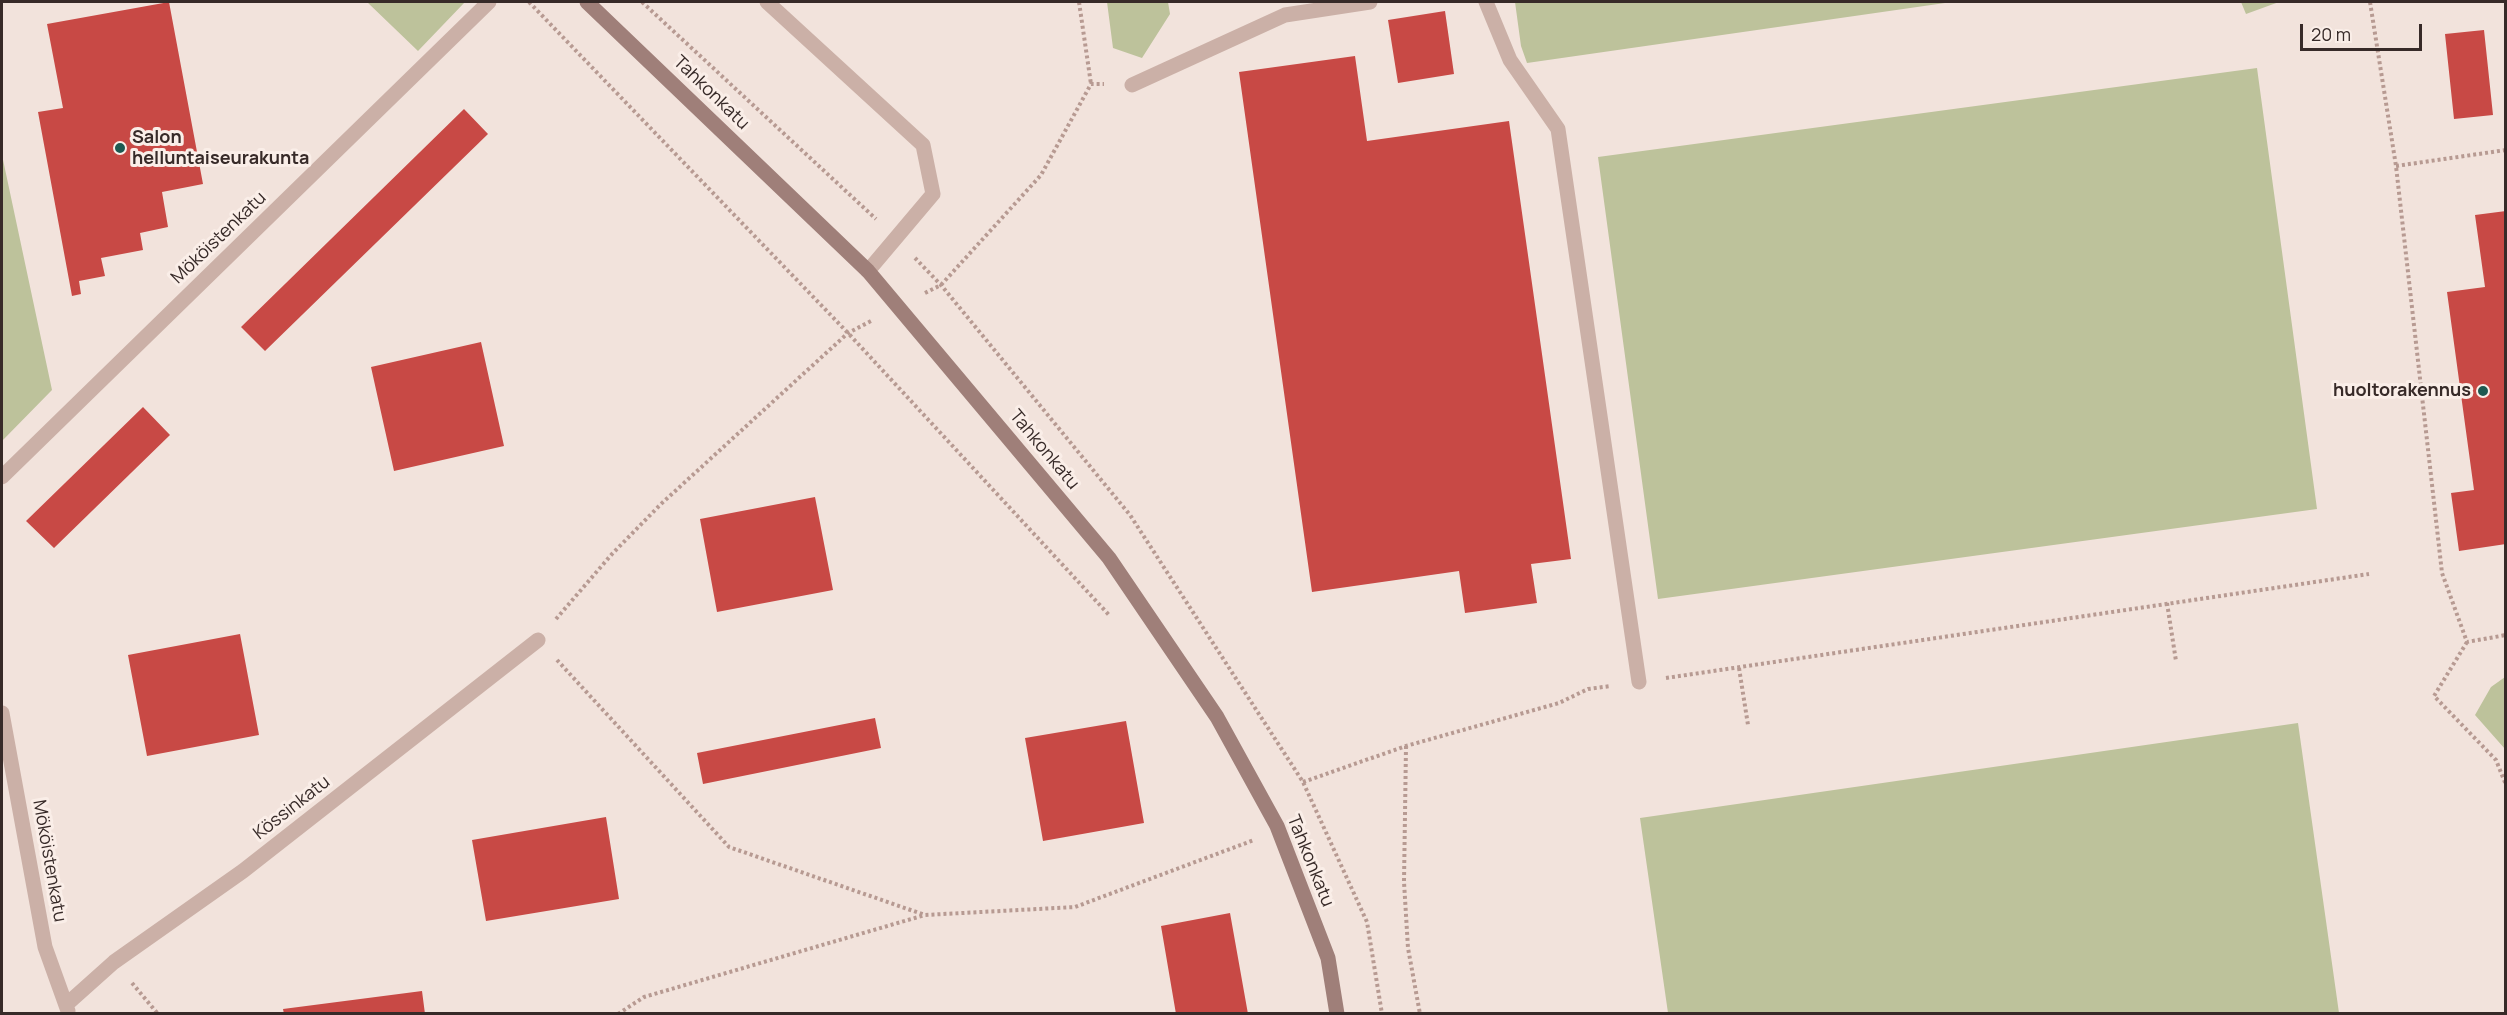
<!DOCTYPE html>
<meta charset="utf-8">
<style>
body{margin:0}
#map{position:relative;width:2507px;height:1015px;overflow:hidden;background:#f2e3dc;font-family:Manrope,sans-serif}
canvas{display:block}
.frame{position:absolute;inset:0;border:3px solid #372a28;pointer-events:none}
.scale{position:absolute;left:2300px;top:24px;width:122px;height:27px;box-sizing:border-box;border:3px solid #372a28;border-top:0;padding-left:8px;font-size:18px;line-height:21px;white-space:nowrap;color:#372a28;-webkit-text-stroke:4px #faeee8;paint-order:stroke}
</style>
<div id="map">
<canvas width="2507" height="1015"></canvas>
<div class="frame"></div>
<div class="scale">20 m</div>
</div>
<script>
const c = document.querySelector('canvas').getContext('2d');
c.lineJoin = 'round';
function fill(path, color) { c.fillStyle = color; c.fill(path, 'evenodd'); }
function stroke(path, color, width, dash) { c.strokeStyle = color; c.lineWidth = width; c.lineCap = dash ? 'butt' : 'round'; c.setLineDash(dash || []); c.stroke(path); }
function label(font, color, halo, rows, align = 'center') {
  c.font = font + ' Manrope,sans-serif'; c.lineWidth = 6; c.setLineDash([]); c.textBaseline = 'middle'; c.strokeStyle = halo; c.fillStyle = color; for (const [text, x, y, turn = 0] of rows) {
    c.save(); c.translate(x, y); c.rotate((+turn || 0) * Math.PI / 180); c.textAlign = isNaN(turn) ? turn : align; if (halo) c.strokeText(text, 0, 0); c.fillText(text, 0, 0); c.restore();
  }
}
fill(new Path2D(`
 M367,2H465L418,51Z
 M1107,2H1168L1170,14L1142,58L1113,48Z
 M1515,2H1952L1527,63L1521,46Z
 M2241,2H2279L2246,14Z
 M2257,68L2317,509L1658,599L1598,157Z
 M2,155L52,390L2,441Z
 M2505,677V749L2475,715L2491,687Z
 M2298,723L2339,1013H1668L1640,818Z`), '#bdc29b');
fill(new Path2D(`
 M169,2L203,184L162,192L168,227L140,233L143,250L101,258L105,276L79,281L81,294L72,296L38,112L63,108L47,24Z
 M1445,11L1454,74L1398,83L1388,20Z
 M2484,30L2493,115L2454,119L2445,34Z
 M1355,56L1367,141L1509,121L1571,559L1531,564L1537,603L1465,613L1459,571L1312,592L1239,72Z
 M464,109L488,134L265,351L241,327Z
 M2506,211V544L2459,551L2451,493L2474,490L2447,292L2485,287L2475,215Z
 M481,342L504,446L394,471L371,367Z
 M143,407L170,435L54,548L26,521Z
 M815,497L833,590L717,612L700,519Z
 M240,634L259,735L147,756L128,655Z
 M875,718L881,748L703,784L697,753Z
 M1126,721L1144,823L1043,841L1025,738Z
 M606,817L619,899L486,921L472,840Z
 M1230,913L1248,1014H1176L1161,926Z
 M422,991L425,1014H284L283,1009Z`), '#c84945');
stroke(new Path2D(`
 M529,2L848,333L1110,616
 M642,2L876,219
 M1079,2L1091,84
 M2370,2L2396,166L2442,573L2467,642L2506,635
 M2396,166L2506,150
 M915,258L941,285L1130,515L1303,782L1367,922L1382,1014
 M925,293L941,285L1041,175L1091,84H1104
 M2167,603L2176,661
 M556,619L612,554L661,504L848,333L873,320
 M2467,642L2434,696L2496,760L2506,785
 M557,660L729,847L925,915L1075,907L1254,840
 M1739,668L1748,725
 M1666,678L2369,574
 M1406,746L1404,882L1408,948L1420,1014
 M1303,782L1406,746L1559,703L1588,689L1611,686
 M132,983L158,1014
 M618,1014L644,997L925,915`), '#b79a92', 4, [3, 3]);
stroke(new Path2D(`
 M767,2L923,145L933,194L868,271
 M1486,2L1510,60L1558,129L1639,682
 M1132,85L1285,15L1370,2`), '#cbb0a7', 15);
stroke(new Path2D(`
 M2,477L489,2
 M2,713L45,947L68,1011
 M67,1004L114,962L243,871L538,640`), '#cbb0a7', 15);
stroke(new Path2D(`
 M587,2L868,271L1109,558L1217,717L1277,826L1328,958L1337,1014`), '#9f7f79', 15);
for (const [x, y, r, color] of [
 [120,148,6,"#1d5951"],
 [2483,391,6,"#1d5951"]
]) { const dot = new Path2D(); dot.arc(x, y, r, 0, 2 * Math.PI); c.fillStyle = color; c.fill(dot); stroke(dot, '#faeee8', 2); }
label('18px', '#372a28', '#faeee8', [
 ["Tahkonkatu",711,93,44],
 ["Mököistenkatu",219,238,-44],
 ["Tahkonkatu",1044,450,50],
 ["Kössinkatu",292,808,-38],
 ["Mököistenkatu",49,861,80],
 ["Tahkonkatu",1310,861,68]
]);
label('bold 18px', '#372a28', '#faeee8', [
 ["Salon",132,138],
 ["helluntaiseurakunta",132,159],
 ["huoltorakennus",2471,391,"right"]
], 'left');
</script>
